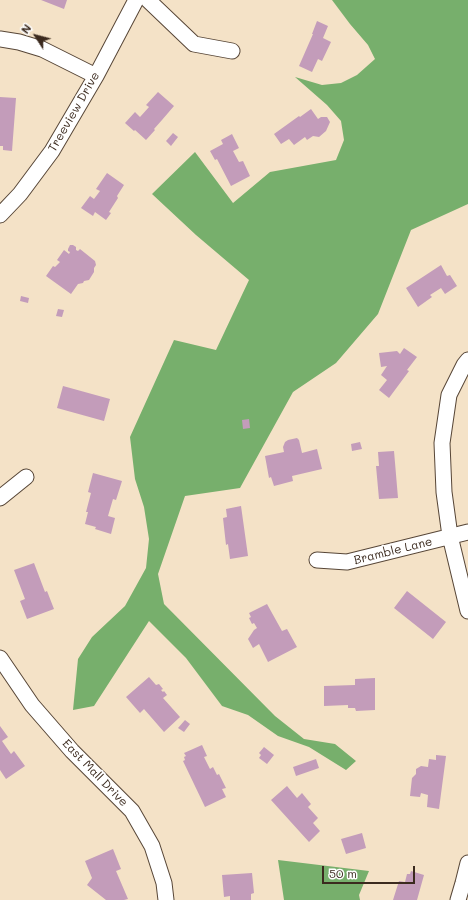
<!DOCTYPE html>
<style>
body{margin:0}
#map{position:relative;width:468px;height:900px;overflow:hidden;background:#f4e2c7;font-family:Mali,sans-serif}
canvas{display:block}
.north{position:absolute;left:16px;top:16px;width:40px;height:40px;-webkit-text-stroke:3px #fff;paint-order:stroke;rotate:306deg;font-size:11px;font-weight:700;line-height:16px;text-align:center;color:#3b2a1e}
.north::after{content:'';display:block;margin:auto;width:14px;height:18px;background:#3b2a1e;clip-path:polygon(50% 0,100% 100%,50% 72%,0 100%)}
.scale{position:absolute;left:322px;top:866px;width:93px;height:18px;box-sizing:border-box;border:2px solid #3b2a1e;border-top:0;padding-left:5px;font-size:12px;line-height:14px;white-space:nowrap;color:#3b2a1e;-webkit-text-stroke:3px #fff;paint-order:stroke}
</style>
<div id="map">
<canvas width="468" height="900"></canvas>
<div class="north">N</div>
<div class="scale">50 m</div>
</div>
<script>
const c = document.querySelector('canvas').getContext('2d');
c.lineJoin = 'round';
function fill(path, color) { c.fillStyle = color; c.fill(path, 'evenodd'); }
function stroke(path, color, width, dash) { c.strokeStyle = color; c.lineWidth = width; c.lineCap = dash ? 'butt' : 'round'; c.setLineDash(dash || []); c.stroke(path); }
function label(font, color, halo, rows, align = 'center') {
  c.font = font + ' Mali,sans-serif'; c.lineWidth = 3.5; c.setLineDash([]); c.textBaseline = 'middle'; c.strokeStyle = halo; c.fillStyle = color; for (const [text, x, y, turn = 0] of rows) {
    c.save(); c.translate(x, y); c.rotate((+turn || 0) * Math.PI / 180); c.textAlign = isNaN(turn) ? turn : align; if (halo) c.strokeText(text, 0, 0); c.fillText(text, 0, 0); c.restore();
  }
}
fill(new Path2D(`
 M332,0H468V204L411,230L378,314L336,363L293,392L240,488L185,496L158,574L164,604L275,716L304,739L335,744L356,761L346,770L309,747L278,736L248,715L222,706L186,658L149,621L94,706L73,710L78,659L92,637L125,606L146,568L149,539L144,507L135,479L130,437L174,340L216,350L249,280L196,235L152,194L195,152L233,203L270,172L336,160L344,140L341,121L327,105L295,77L322,85L341,83L357,75L375,59L368,45L350,24Z
 M278,860L369,871L359,895L360,900H284Z`), '#77af6c');
fill(new Path2D(`
 M41,0H67L64,9Z
 M317,21L328,26L323,38L331,42L322,61L318,59L312,72L299,66L313,34H312Z
 M158,92L174,106L162,120L154,129L155,130L146,140L135,130L134,131L125,123L135,112L140,117L149,107L146,105Z
 M0,97L16,98L12,151L3,150V146H0Z
 M311,109L318,119L321,117H327L330,122L326,131L319,137L313,136L307,140L305,137L294,145L289,139L281,144L274,134L299,116L300,117Z
 M173,133L178,137L171,146L166,141Z
 M232,134L239,148L233,151L239,162L243,161L250,176L231,186L217,159L215,160L210,151L223,144L221,140Z
 M107,173L124,185L117,196L118,198L109,212L111,213L106,220L95,212L93,216L81,208L90,196L94,199L100,191L96,189Z
 M70,245H73L76,247V250L78,251L80,249L95,261L96,265L94,268V272L89,280L84,281L83,283L78,284L71,294L46,276L53,266L55,267L60,262L57,260L64,250L69,254L70,252L68,251V249Z
 M441,265L447,276L450,275L457,286L445,294L441,288L430,295L432,297L418,307L406,288Z
 M21,296L29,298L28,303L20,301Z
 M58,309L64,310L62,317L56,316Z
 M404,348L417,357L407,370L409,371L389,398L379,390L387,380L381,375L387,366L381,367L379,353L397,351L400,354Z
 M63,386L110,399L104,421L57,408Z
 M249,419L250,428L243,429L242,420Z
 M297,438L299,440L302,453L317,449L322,469L292,476L293,481L274,486L271,477L269,478L265,456L284,452L283,447L285,442L288,440Z
 M360,442L362,449L352,451L351,444Z
 M394,451L398,498L379,499L376,466H379L378,452Z
 M93,473L122,481L116,500L113,499L108,516L115,518L111,534L95,529L96,527L85,524L88,512H86L91,493L88,492Z
 M241,506L248,556L230,559L228,544L226,545L223,518L227,517L226,509Z
 M34,563L45,592L47,591L54,609L27,619L20,601L25,599L14,570Z
 M407,591L446,622L433,639L394,608Z
 M267,604L282,631L287,629L297,647L268,662L259,644L253,648L248,639L254,630L257,628L254,623L252,624L249,618L251,617L249,613Z
 M149,677L156,685L159,684L163,689L161,690L163,692L164,691L167,695L163,698L180,717L164,732L144,709L140,713L126,697Z
 M375,678V710L356,711L355,708H348V705L324,706V686L355,685V679Z
 M185,720L190,724L184,732L178,728Z
 M0,726L8,737L2,741L11,754L14,751L25,766L6,779L0,770Z
 M202,745L207,756L204,757L210,769L213,767L217,775L219,774L226,788L222,789L226,797L205,807L183,761L185,760L184,757L186,756L184,753Z
 M264,747L274,755L267,764L259,758L261,755L259,753Z
 M436,755L446,756L439,809L427,807L428,795L421,793L420,797L410,796L412,778L416,774V769L421,766L428,767L429,759L436,760Z
 M316,759L319,768L296,776L293,767Z
 M287,786L297,798L302,793L311,804L308,807L318,818L313,823L320,831L309,842L271,800Z
 M362,833L366,848L346,854L341,839Z
 M113,849L121,869L116,871L128,899L124,900H106L87,885L92,878L85,861Z
 M411,871L424,875L417,900H393L399,881L405,882L407,874H410Z
 M252,873L254,893L251,894V900H230V896L224,897L222,875Z`), '#c39cba');
const minor = new Path2D(`
 M148,0L194,44L232,51
 M0,39L19,42L42,49L96,76
 M0,215L20,194L52,151L96,76L136,0
 M468,360L464,365L449,395L442,443L444,492L450,536L468,611
 M0,498L26,477
 M317,560L347,562L468,532
 M0,658L32,705L72,751L132,811L152,846L164,883L166,900
 M458,900L463,883L468,863`);
stroke(minor, '#574637', 17);
stroke(minor, '#fff', 15);
label('12px', '#3b2a1e', '#fff', [
 ["Treeview Drive",74,112,-60],
 ["Bramble Lane",393,551,-14],
 ["East Mall Drive",95,773,46]
]);
</script>
